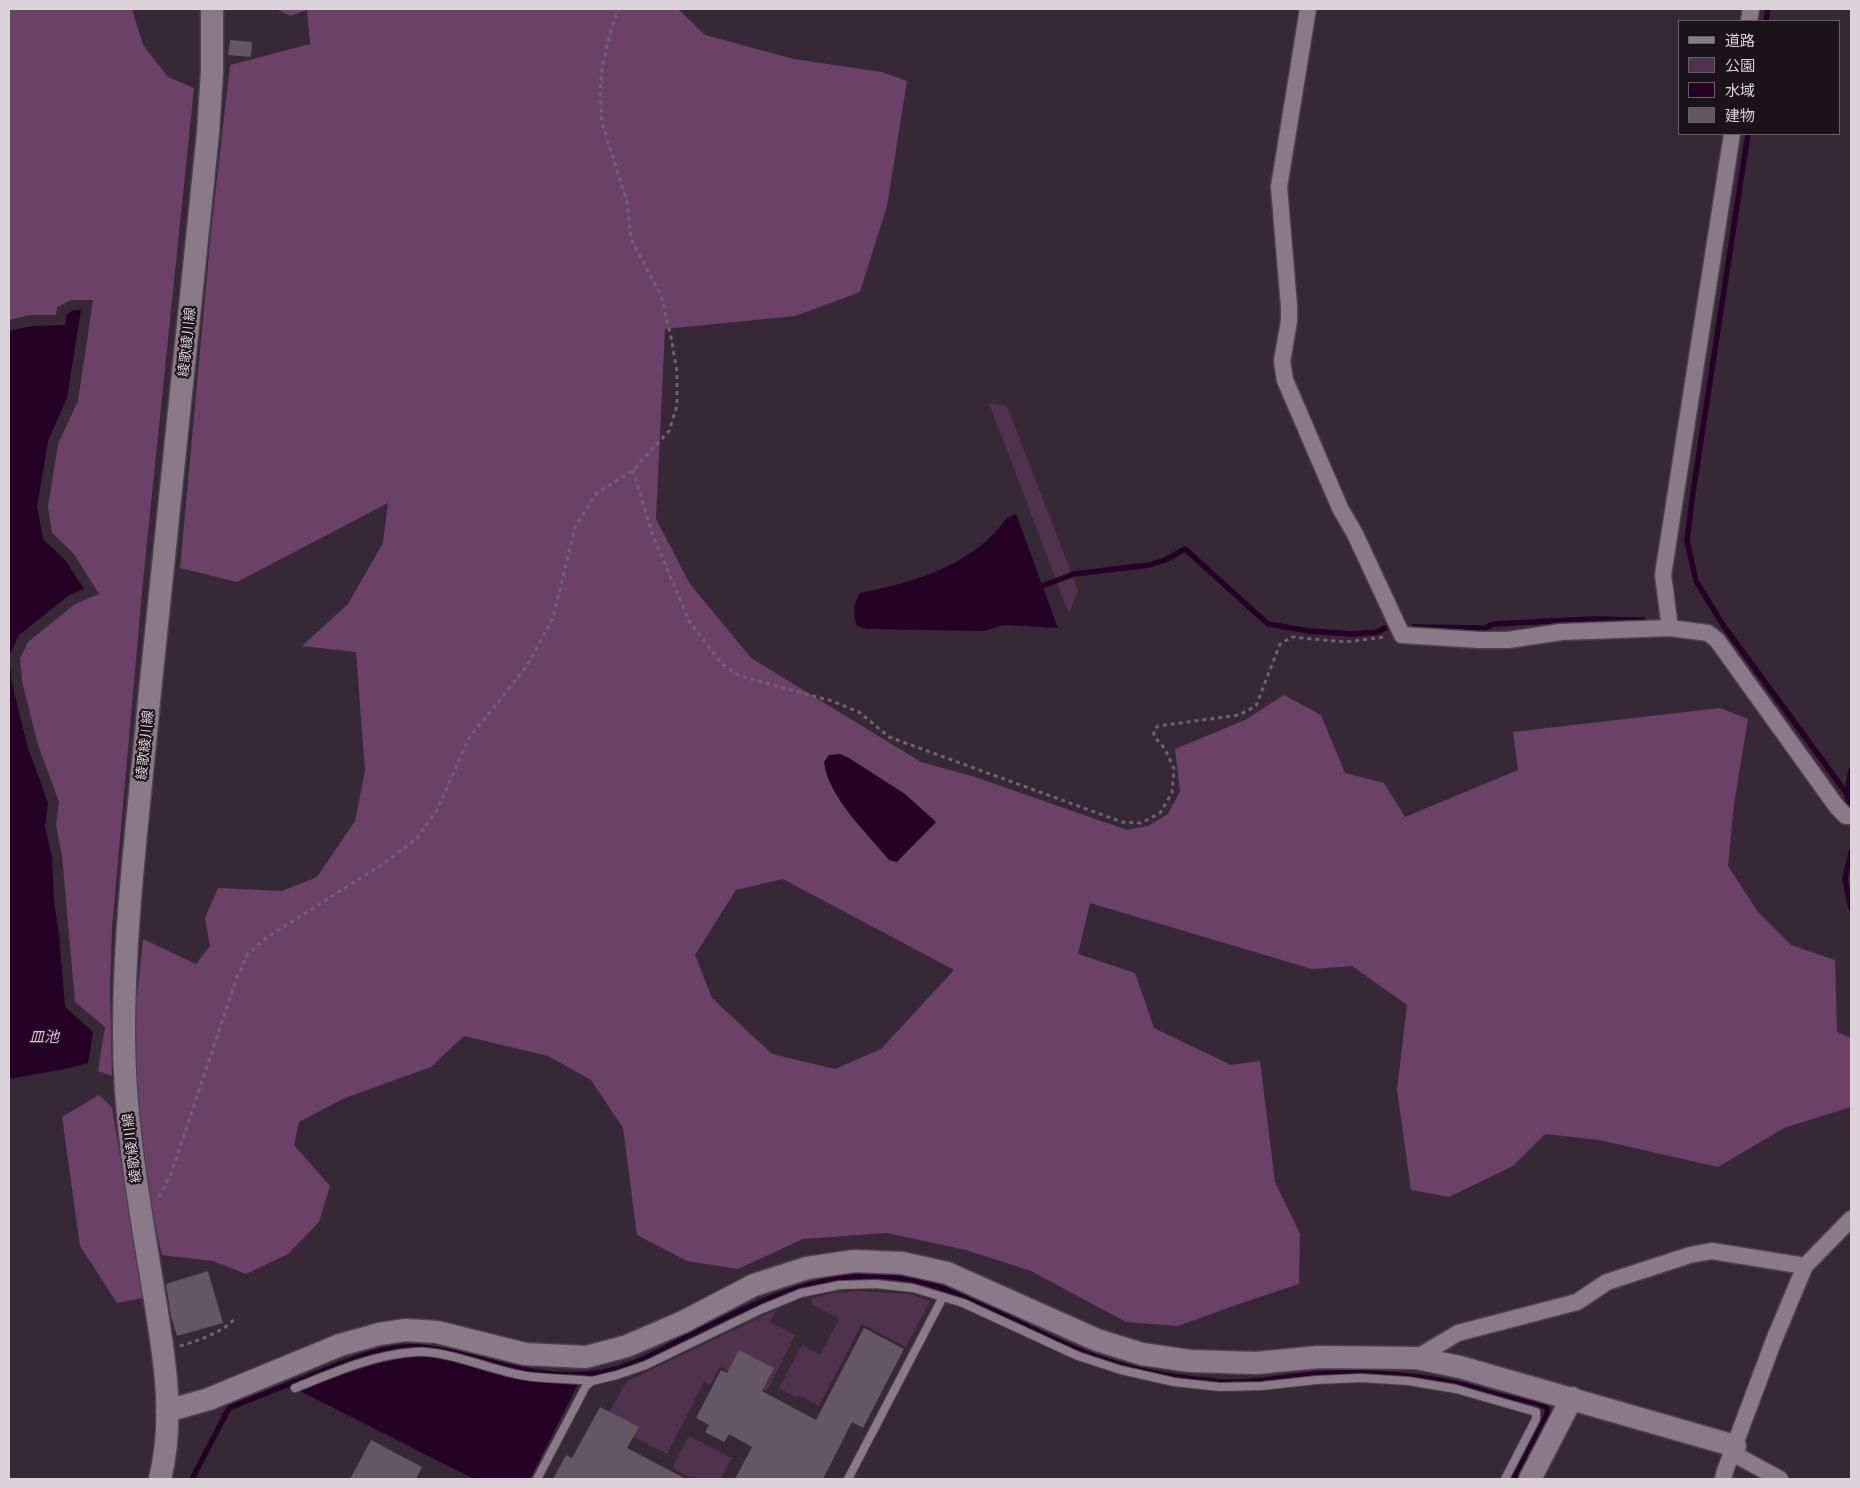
<!DOCTYPE html>
<meta charset="utf-8">
<style>
body{margin:0}
#map{position:relative;width:1860px;height:1488px;overflow:hidden;background:#362835;font-family:"Golos Text","Noto Sans JP",sans-serif}
canvas{display:block}
.frame{position:absolute;inset:0;border:10px solid #dbd2da;pointer-events:none}
.legend{position:absolute;left:1678px;top:20px;width:162px;height:115px;box-sizing:border-box;background:#1a1319;border:1px solid #675f66;margin:0;padding:6px 9px;list-style:none;font-size:15px;color:#dbd2da}
.legend li{display:flex;align-items:center;gap:10px;height:25px}
.legend b{width:25px;border:1px solid #675f66}
</style>
<div id="map">
<canvas width="1860" height="1488"></canvas>
<div class="frame"></div>
<ul class="legend">
<li><b style="height:6px;background:#8a7988"></b>道路</li>
<li><b style="height:14px;background:#50314e"></b>公園</li>
<li><b style="height:14px;background:#250125"></b>水域</li>
<li><b style="height:14px;background:#655664"></b>建物</li>
</ul>
</div>
<script>
const c = document.querySelector('canvas').getContext('2d');
c.lineJoin = 'round';
function fill(path, color) { c.fillStyle = color; c.fill(path, 'evenodd'); }
function stroke(path, color, width, dash) { c.strokeStyle = color; c.lineWidth = width; c.lineCap = dash ? 'butt' : 'round'; c.setLineDash(dash || []); c.stroke(path); }
function label(font, color, halo, rows, align = 'center') {
  c.font = font + ' "Golos Text","Noto Sans JP",sans-serif'; c.lineWidth = 4; c.setLineDash([]); c.textBaseline = 'middle'; c.strokeStyle = halo; c.fillStyle = color; for (const [text, x, y, turn = 0] of rows) {
    c.save(); c.translate(x, y); c.rotate((+turn || 0) * Math.PI / 180); c.textAlign = isNaN(turn) ? turn : align; if (halo) c.strokeText(text, 0, 0); c.fillText(text, 0, 0); c.restore();
  }
}
fill(new Path2D(`
 M989,403L1007,406L1078,590L1069,614Z
 M860,1291L911,1294L930,1301L906,1347L862,1324L819,1406L798,1395L796,1398L779,1388L802,1345L820,1355L839,1319L812,1304V1298L834,1293Z
 M777,1309L770,1322L795,1335L767,1391L720,1367L710,1385L704,1382L667,1454L604,1422L623,1387L628,1381Z
 M689,1436L732,1458L721,1479H693L672,1468Z`), '#50314e');
fill(new Path2D(`
 M9,9H132L143,45L168,77L194,88L143,581L112,928L110,988L112,1076L98,1071L105,1027L75,1002L62,856L56,825L59,802L37,742L22,681L20,658L28,642L75,604L99,594L74,554L52,533L48,507L58,444L78,401L93,300H71L57,307L56,315H30L9,320Z
 M276,9H678L705,35L794,59L882,72L907,81L887,206L860,292L795,316L665,329L656,519L690,584L751,658L921,762L972,776L1127,830L1148,826L1168,814L1180,791L1175,749L1245,720L1284,695L1321,715L1345,773L1384,783L1405,817L1518,770L1513,732L1720,708L1748,719L1734,804L1728,866L1758,912L1791,945L1835,960L1837,1032L1851,1038V1107L1784,1128L1718,1167L1599,1140L1545,1134L1513,1166L1449,1197L1411,1190L1397,1090L1407,1005L1352,966L1312,969L1090,903L1078,954L1135,973L1154,1028L1231,1065L1260,1061L1275,1182L1300,1234L1299,1284L1236,1305L1178,1326L1126,1322L1031,1271L966,1250L887,1233L803,1239L738,1269L687,1261L637,1235L623,1128L591,1080L548,1056L464,1036L431,1067L345,1098L299,1122L294,1145L330,1186L319,1222L288,1254L246,1274L213,1261L162,1255L145,1180L132,1046L143,939L196,964L210,946L205,918L218,888L282,891L317,877L355,821L365,771L356,652L302,646L348,604L383,543L388,503L237,582L180,568L211,232L230,65L310,44L307,10L290,16ZM783,879L954,970L881,1049L835,1069L772,1054L712,998L695,955L736,890Z
 M99,1095L112,1107L143,1298L117,1303L80,1246L62,1117Z`), '#6b4168');
fill(new Path2D(`
 M74,310H81L67,398L48,441L37,507L43,539L66,561L84,589L69,595L19,635L9,656L12,683L27,745L48,803L45,826L52,857L54,901L59,935L65,1007L93,1032L88,1063L70,1068L9,1079V331L32,326L65,325L67,314Z
 M1016,514L1058,628L1003,625L984,631L867,629L857,626C853,614 853,605 860,593C898,585 936,576 969,554C979,548 991,537 999,528C1006,519 1004,519 1016,514Z
 M840,754L849,758L905,794L936,822L897,862L889,860C867,833 828,797 824,762L829,755Z
 M420,1356L447,1360L512,1377L578,1384L530,1479H474L300,1391C341,1375 375,1361 420,1356Z`), '#250125');
stroke(new Path2D(`
 M1766,21L1768,9
 M1748,134L1692,499L1687,541L1696,581L1723,625L1847,794L1851,808
 M1037,588L1074,574L1149,565L1165,560L1185,549L1268,624L1309,631L1352,634L1377,632L1385,628
 M1414,627L1485,628L1493,624L1592,619L1643,620
 M1847,794L1851,770
 M1851,852L1845,879L1851,908
 M192,1479L229,1408C257,1397 284,1386 312,1375C346,1362 381,1345 418,1347C436,1348 455,1353 473,1357C518,1369 561,1381 608,1371C635,1365 660,1351 684,1338C744,1309 798,1279 866,1276C936,1273 998,1314 1060,1342C1093,1357 1129,1369 1165,1375C1188,1378 1211,1382 1234,1382C1266,1382 1298,1374 1330,1373C1371,1371 1414,1375 1454,1383C1470,1386 1485,1392 1501,1396C1516,1400 1533,1399 1547,1408V1415L1514,1479`), '#250125', 5.5);
fill(new Path2D(`
 M230,40L252,42L251,57L228,55Z
 M208,1271L223,1323L177,1336L171,1316L166,1284Z
 M864,1328L904,1349L863,1428L852,1422L823,1479H735L752,1447L729,1434L724,1442L705,1432L709,1425L696,1418L721,1370L727,1373L739,1350L774,1368L762,1391L816,1420Z
 M600,1407L639,1427L627,1448L686,1479H553L566,1455L572,1458Z
 M371,1440L422,1467L416,1479H350Z`), '#655664');
const lane = new Path2D(`
 M295,1388C335,1372 372,1355 415,1352C445,1350 486,1368 516,1374C541,1380 566,1378 592,1381
 M537,1479L586,1386L592,1381L617,1375L646,1365L762,1309L801,1293L840,1285L876,1284L913,1288L963,1303L1078,1356L1121,1370L1174,1382L1220,1387L1262,1386L1316,1380L1361,1378L1408,1381L1456,1389L1536,1412V1419L1505,1479
 M848,1479L943,1297`);
const street = new Path2D(`
 M1308,9L1279,187L1289,306V321L1282,361L1285,380L1340,508L1355,534L1402,635L1479,640H1508L1561,632L1670,628L1708,633L1717,640L1837,807L1846,816H1851
 M1749,21L1751,9
 M1670,628L1663,575L1732,134
 M1416,1358L1458,1333L1577,1302L1607,1282L1690,1255L1712,1251L1805,1266
 M1732,1453L1780,1479
 M1723,1479L1725,1471L1774,1340L1805,1266L1851,1219`);
const secondary = new Path2D(`
 M167,1411L209,1399L340,1345L379,1334L406,1330L437,1332L525,1354L586,1357L627,1346L683,1322L754,1285L807,1268L854,1261L902,1263L947,1273L1097,1340L1142,1354L1190,1361L1256,1363L1318,1357L1416,1358L1460,1367L1735,1446
 M160,1479C177,1410 161,1339 150,1270C137,1191 124,1114 124,1034C124,923 139,812 149,701C168,512 189,322 208,133L212,72V9
 M1530,1479L1572,1398`);
stroke(lane, '#4e434d', 10);
stroke(street, '#4e434d', 19);
stroke(secondary, '#4e434d', 25);
stroke(new Path2D(`
 M633,470L652,533L689,621L722,664L740,676L832,701L859,712L889,737L1122,822L1141,823L1160,813L1172,793L1174,769L1165,749L1154,736V730L1158,726L1239,715L1256,706L1280,644L1292,637L1346,642L1385,637
 M159,1197L171,1174L237,977L248,954L266,938L389,860L417,838L437,810L469,738L527,666L553,618L575,527L596,494L633,470L669,431L677,406V372L671,337L661,295L631,239L627,202L602,123L600,94L602,68L610,34L618,9
 M180,1346C200,1340 220,1333 235,1319`), '#70636f', 3, [4, 4]);
stroke(lane, '#8a7988', 8);
stroke(street, '#8a7988', 16);
stroke(secondary, '#8a7988', 22);
label('14px', '#dbd2da', '#1a1319', [
 ["綾歌綾川線",187,342,-84],
 ["綾歌綾川線",145,745,-84],
 ["綾歌綾川線",132,1148,-97]
]);
label('italic 15px', '#f3b0ee', '#1a1319', [
 ["皿池",44,1037]
]);
</script>
